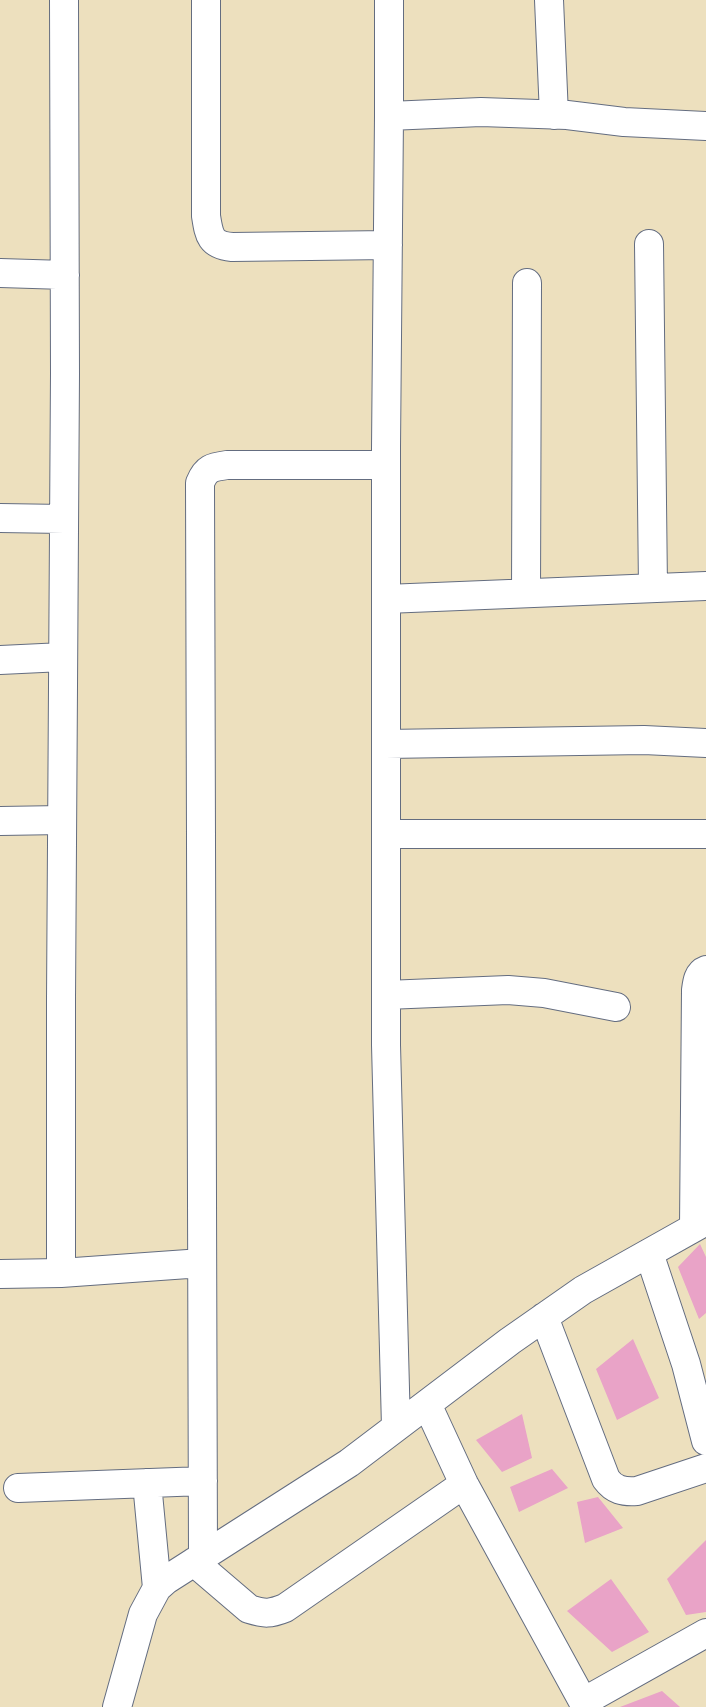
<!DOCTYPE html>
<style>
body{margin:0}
canvas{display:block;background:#ede0be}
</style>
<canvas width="706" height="1707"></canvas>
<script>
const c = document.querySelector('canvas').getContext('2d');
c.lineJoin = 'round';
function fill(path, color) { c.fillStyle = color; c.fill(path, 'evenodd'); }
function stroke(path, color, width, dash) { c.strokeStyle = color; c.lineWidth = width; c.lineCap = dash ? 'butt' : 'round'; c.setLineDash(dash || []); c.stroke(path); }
fill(new Path2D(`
 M700,1244L706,1257V1313L699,1319L678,1267Z
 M633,1339L659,1398L617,1420L596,1369Z
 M522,1414L532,1458L502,1472L476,1440Z
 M552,1469L568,1488L519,1512L510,1487Z
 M598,1497L623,1528L585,1543L577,1502Z
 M706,1540V1612L686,1615L667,1579Z
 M611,1579L649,1632L612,1652L567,1611Z
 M662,1691L680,1707H620Z`), '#e9a3c7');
const minor = new Path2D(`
 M206,0V216C209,235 210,245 232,247L388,245
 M389,0V116L386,448V1045L396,1427
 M549,0L554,115
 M389,116L481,112L567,115L624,122L706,126
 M649,244L653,588
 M0,273L65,275
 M0,518L64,519
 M526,593L527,283
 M386,599L706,586
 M0,660L63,657
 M386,744L644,740L706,743
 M0,821L62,820
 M386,834H706
 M386,995L508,990L544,993L616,1007
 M694,1227L696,990C697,982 698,973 706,970
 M649,1253L686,1364L706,1441
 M61,1273V1000L65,373L64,0
 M0,1274L61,1273L202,1263
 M544,1317L606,1479C614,1490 623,1492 637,1491L706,1468
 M427,1404L464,1484L586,1707
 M147,1483L157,1588
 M18,1488L203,1481
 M203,1556L200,483C206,468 212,467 227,465H386
 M194,1562L249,1609C265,1614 270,1614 285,1608L464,1484
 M583,1702L706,1633
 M117,1707L143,1614L157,1588L166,1580L349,1463L510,1341L583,1290L706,1221`);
stroke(minor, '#646d80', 30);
stroke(minor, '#fff', 28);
</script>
